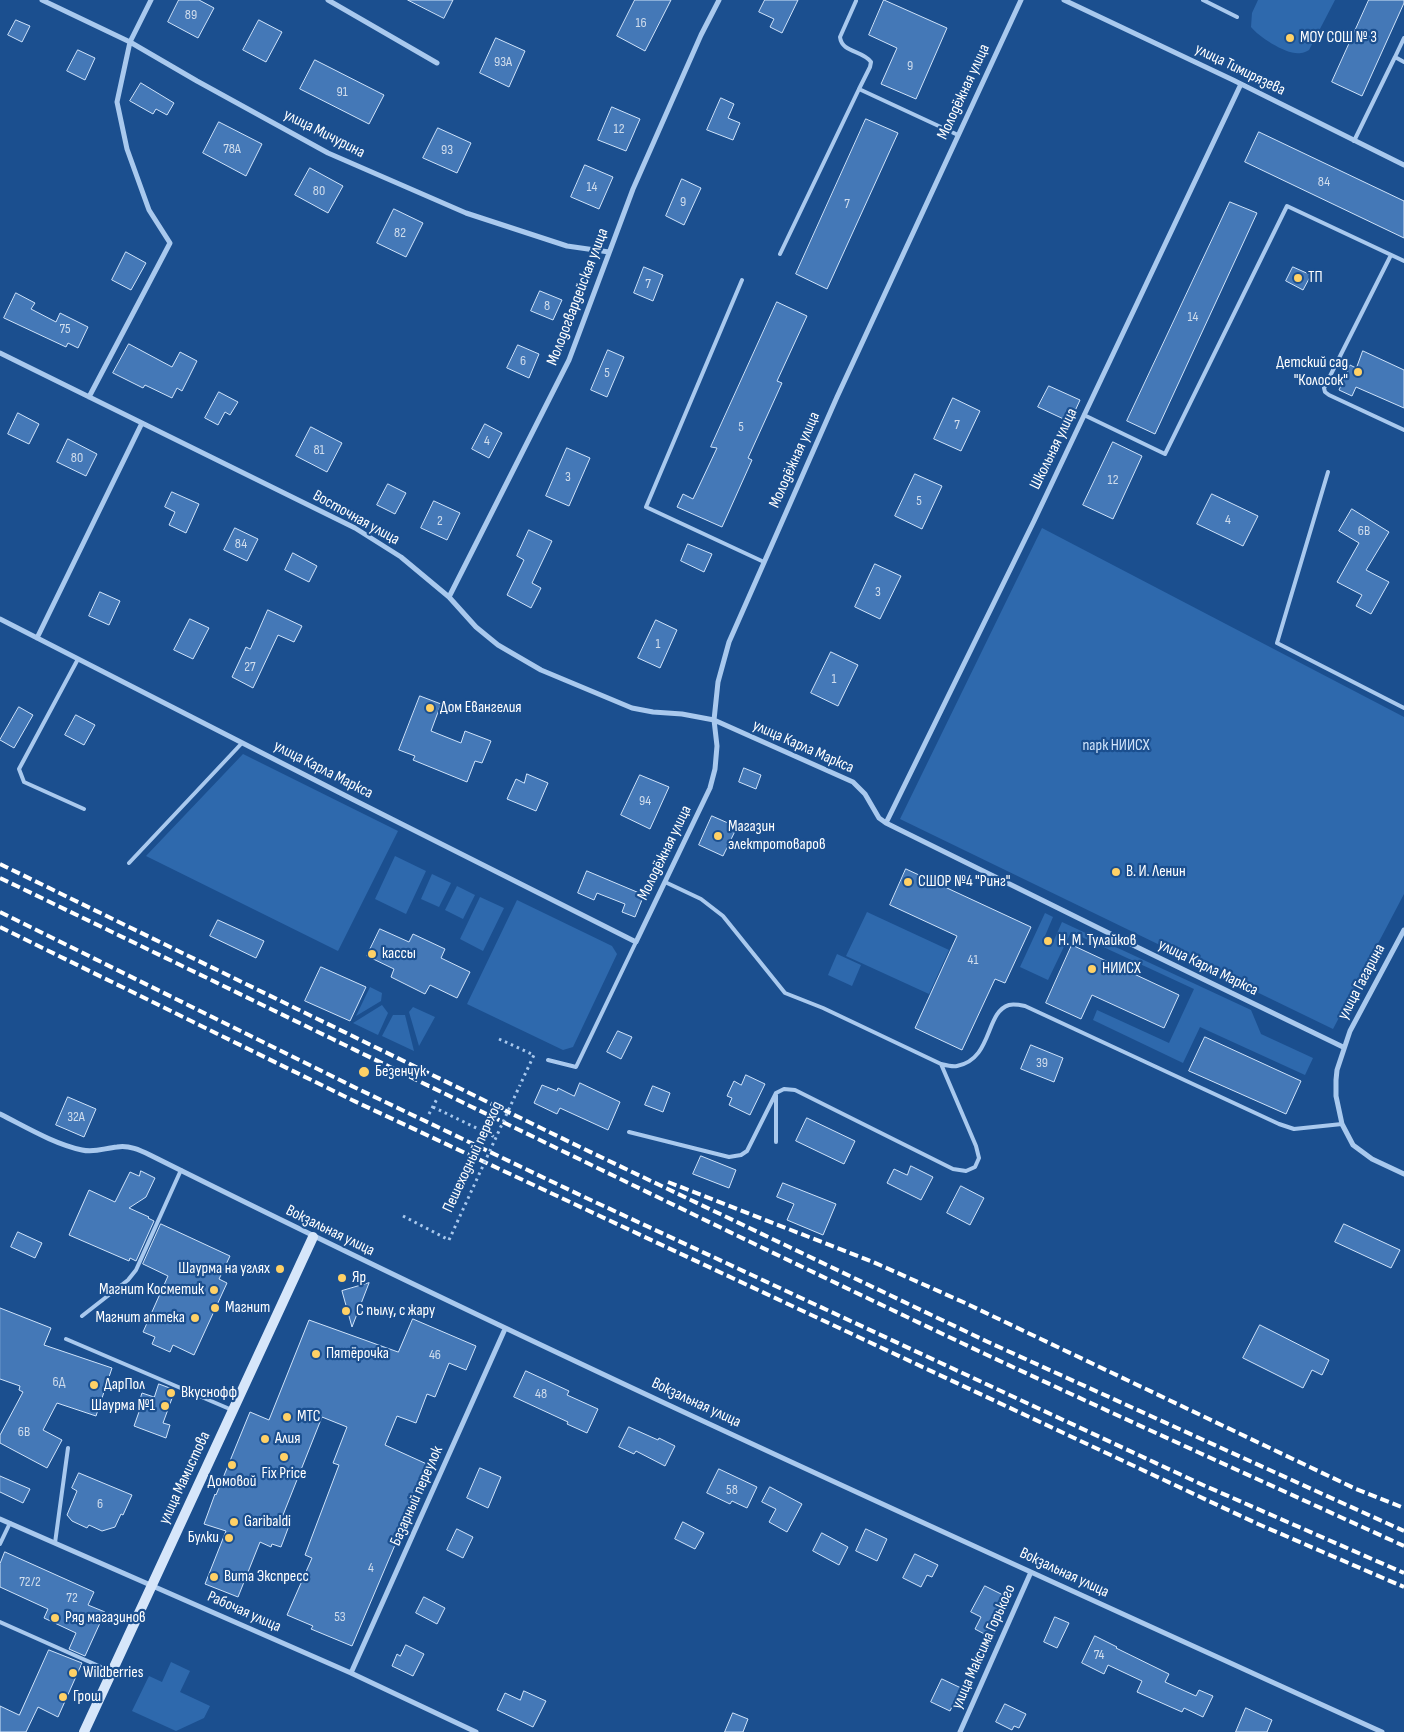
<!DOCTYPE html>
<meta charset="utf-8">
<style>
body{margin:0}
canvas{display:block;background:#1b4f8f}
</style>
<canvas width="1404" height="1732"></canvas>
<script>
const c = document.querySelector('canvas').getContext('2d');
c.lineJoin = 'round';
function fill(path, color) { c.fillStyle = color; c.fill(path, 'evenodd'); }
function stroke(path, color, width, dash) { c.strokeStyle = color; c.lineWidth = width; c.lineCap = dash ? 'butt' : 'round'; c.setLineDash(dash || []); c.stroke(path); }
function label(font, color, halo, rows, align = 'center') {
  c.font = font + ' "Sofia Sans Condensed",sans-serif'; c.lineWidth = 4.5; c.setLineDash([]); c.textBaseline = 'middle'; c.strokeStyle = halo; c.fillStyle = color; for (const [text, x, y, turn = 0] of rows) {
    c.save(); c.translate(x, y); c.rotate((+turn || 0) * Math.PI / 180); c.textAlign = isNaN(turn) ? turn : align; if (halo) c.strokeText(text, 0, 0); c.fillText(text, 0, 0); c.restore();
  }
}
fill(new Path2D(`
 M1258,0H1335L1309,50C1307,51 1303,53 1301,53C1288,56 1259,37 1251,27L1252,13Z
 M1042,528L1404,717V894L1333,1029L900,819Z
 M243,754L398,831L338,951L146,856Z
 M395,856L426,871L406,914L375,899Z
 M432,874L451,883L439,907L421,899Z
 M457,886L475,895L463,919L445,910Z
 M480,897L504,908L483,951L460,939Z
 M517,900L612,946L617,954L573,1047L563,1050L467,1004Z
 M867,912L949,950L929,994L846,956Z
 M1045,913L1053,917L1042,943L1051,947L1062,922L1251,1010L1261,1034L1313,1058L1305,1075L1200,1027L1183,1063L1093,1020L1097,1010L1169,1043L1194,989L1071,932L1048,980L1020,967Z
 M837,954L861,965L852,986L828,975Z
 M370,987L382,993L381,1001L356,1016Z
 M382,1005L388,1013L378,1035L353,1023Z
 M413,1007L435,1017L419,1046L409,1012Z
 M393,1015H405L414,1051L382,1036Z
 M171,1662L190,1671L180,1692L210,1706L204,1718L176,1731L132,1711L149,1676L162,1682Z`), '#2e69ad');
const building = new Path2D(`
 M179,0H199L214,8L198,38L168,22Z
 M408,0H453L444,18Z
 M635,0H671L645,51L617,36Z
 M765,0H798L782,33L770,27L774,19L759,12Z
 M884,0L947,28L916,99L881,84L897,48L869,35Z
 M1369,0H1404V3L1362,96L1332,82Z
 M16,20L30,26L22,42L8,35Z
 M259,20L282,32L266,62L243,50Z
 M496,38L525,51L509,87L480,73Z
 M78,50L95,58L85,80L67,71Z
 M315,60L384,95L369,124L300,89Z
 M141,83L174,103L167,115L156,109L153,114L130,101Z
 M721,98L734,104L728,118L740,123L733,140L707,130Z
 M612,107L640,119L626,151L598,140Z
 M866,119L898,133L827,289L796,274Z
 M219,122L262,144L246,176L203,153Z
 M438,128L471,143L457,173L423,158Z
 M1259,132L1404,201V238L1245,162Z
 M585,165L613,177L599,209L571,197Z
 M310,168L343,186L328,213L295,195Z
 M682,179L701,188L684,225L666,216Z
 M1230,202L1257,213L1155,434L1127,421Z
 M394,209L423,223L406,257L377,243Z
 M126,252L146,263L131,290L112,280Z
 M644,267L663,275L653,301L634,293Z
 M1293,267L1311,275L1303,290L1286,281Z
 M540,291L562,300L553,320L531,311Z
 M16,293L35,303L31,309L56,322L60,313L88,327L78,348L68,343L66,347L4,318Z
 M777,302L807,316L777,381L782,383L748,458L752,460L722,527L677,507L683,494L693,499L717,448L711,447Z
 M129,344L172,367L180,352L197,361L182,391L177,388L172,398L145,385L143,388L113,373Z
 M518,345L539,354L529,378L507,368Z
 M608,350L624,357L607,397L591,390Z
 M1363,351L1404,370V408L1356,387L1352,396L1339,390L1350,365L1356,368Z
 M1049,386L1080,400L1070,422L1038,407Z
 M219,392L238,402L230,415L225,412L218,425L205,418Z
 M953,398L980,411L961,451L934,439Z
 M18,413L39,424L29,444L8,434Z
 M485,424L502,433L489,458L472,449Z
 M311,427L342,443L327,472L296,456Z
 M68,439L97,454L86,476L57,462Z
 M1113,442L1142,456L1113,519L1083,505Z
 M567,448L590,458L569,506L546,496Z
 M915,474L942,486L922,529L895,516Z
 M388,484L406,493L395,514L377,505Z
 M172,492L199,504L186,533L169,525L175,512L165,507Z
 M1212,494L1258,516L1243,546L1197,524Z
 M434,501L460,513L447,540L421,528Z
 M1352,509L1389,532L1366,570L1389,582L1371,614L1356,606L1362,595L1337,582L1359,543L1339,531Z
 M235,528L258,539L247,561L224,550Z
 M529,530L552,541L532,583L541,588L531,608L507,595L524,560L517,556Z
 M688,544L712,554L704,572L681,561Z
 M293,553L317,566L309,582L285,570Z
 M875,564L901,576L880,619L855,607Z
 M100,592L120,601L109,625L89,616Z
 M268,610L302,626L294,642L278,635L253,688L232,677L246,647L250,649Z
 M190,619L209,628L193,659L174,650Z
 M656,620L677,630L660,668L638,658Z
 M831,652L858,665L838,706L811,693Z
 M420,696L441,704L431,731L461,743L465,731L491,741L482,763L475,761L467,782L413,760L415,756L399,750Z
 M19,707L33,715L14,748L0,740Z
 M76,715L95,725L84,745L65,735Z
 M744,768L761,775L756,789L739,782Z
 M527,774L548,783L536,811L507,799L516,779L524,783Z
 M640,775L669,787L650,829L621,815Z
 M712,816L737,827L723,856L699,845Z
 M906,869L1031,927L1005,983L995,979L962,1050L915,1028L957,936L890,905Z
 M587,871L644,895L635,917L622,912L625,904L597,893L594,900L578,893Z
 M218,920L264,941L256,958L210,936Z
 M380,929L409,942L413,934L445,949L441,958L470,972L457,998L430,985L425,994L391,977L394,969L367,956Z
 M1072,945L1179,995L1164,1028L1092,995L1081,1019L1046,1003Z
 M321,967L366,987L350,1021L305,1001Z
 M618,1031L632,1037L621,1059L607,1052Z
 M1205,1037L1301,1081L1286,1114L1189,1071Z
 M1031,1045L1063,1058L1054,1082L1021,1069Z
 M746,1075L765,1084L750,1115L729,1105L732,1098L727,1096L734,1081L741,1085Z
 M580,1083L620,1102L608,1130L560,1108L557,1114L534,1103L542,1085L557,1091L558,1088L574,1096Z
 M653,1086L670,1093L663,1112L645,1105Z
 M68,1097L96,1109L84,1137L56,1125Z
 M807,1118L855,1141L844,1164L796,1141Z
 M701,1156L736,1170L729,1188L693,1174Z
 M911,1166L933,1177L921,1200L887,1183L894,1169L907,1175Z
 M141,1171L155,1178L146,1197L129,1208L149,1217L148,1218L154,1221L136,1261L130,1258L129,1261L69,1235L89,1190L115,1202L130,1172L139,1176Z
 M783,1183L836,1204L823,1235L787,1220L794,1204L777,1197Z
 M961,1186L984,1198L970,1225L947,1213Z
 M161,1224L230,1256L219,1279L227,1283L194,1355L173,1345L170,1352L152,1344L155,1337L143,1332L168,1276L143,1264Z
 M1344,1224L1400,1250L1391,1268L1335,1242Z
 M18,1232L42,1243L35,1258L11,1247Z
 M369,1283L352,1327L342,1291Z
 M0,1308L51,1328L44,1345L112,1368L96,1416L57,1403L43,1430L62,1440L47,1468L0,1443V1435L23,1392L19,1390L20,1386L0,1379Z
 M413,1319L476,1346L466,1370L449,1363L435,1397L427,1394L416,1423L397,1416L385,1445L429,1465L352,1646L311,1629L313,1626L287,1615L312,1558L305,1555L339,1465L333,1463L347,1427L322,1417L281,1520L290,1523L281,1547L272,1544L271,1547L260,1542L238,1597L205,1584L226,1531L204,1524L215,1494L216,1495L250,1412L269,1420L309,1320L398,1352Z
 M1260,1325L1329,1360L1322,1375L1312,1370L1303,1388L1243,1358Z
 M526,1371L569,1391L567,1395L598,1409L587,1433L567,1424L568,1422L514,1397Z
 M159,1384L175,1390L163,1423L170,1425L166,1438L134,1426L140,1409L137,1408L142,1393L154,1397Z
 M629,1427L658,1440L659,1438L675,1446L665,1466L636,1451L634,1454L619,1447Z
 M480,1468L501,1477L488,1508L467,1498Z
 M719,1469L757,1487L747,1508L732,1501L730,1504L707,1493Z
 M79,1473L132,1495L123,1515L121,1514L115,1527L102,1531L89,1525L87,1528L72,1521L67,1515L77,1491L72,1488Z
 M0,1476L30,1489L23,1503L0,1492Z
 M770,1487L802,1504L787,1532L769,1522L776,1509L762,1502Z
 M683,1522L704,1533L695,1549L675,1539Z
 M457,1529L473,1537L463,1558L447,1550Z
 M866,1529L887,1539L877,1561L856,1551Z
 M822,1533L848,1547L839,1565L813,1551Z
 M5,1552L94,1592L88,1605L105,1612L85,1656L69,1649L76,1633L44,1618L48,1609L0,1587V1564Z
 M915,1554L938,1565L932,1577L927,1575L921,1587L903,1578Z
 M985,1586L1005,1596L995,1615L1001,1619L992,1638L975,1629L981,1617L971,1612Z
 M424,1597L445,1608L437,1624L416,1613Z
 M1055,1617L1069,1623L1057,1648L1044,1642Z
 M1095,1636L1117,1647L1116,1648L1169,1674L1165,1682L1196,1696L1199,1690L1213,1696L1203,1717L1184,1708L1182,1712L1137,1692L1142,1681L1108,1665L1104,1674L1082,1663Z
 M406,1645L424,1654L413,1676L392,1666L397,1654L400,1656Z
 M49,1650L82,1663L58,1717L38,1707L26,1732H0V1706L19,1715Z
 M942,1679L961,1688L950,1711L931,1702Z
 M524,1691L546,1701L533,1727L497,1710L505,1693L520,1700Z
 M1005,1704L1026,1714L1019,1728L1014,1726L1012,1730L996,1722Z
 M1246,1708L1272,1720L1267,1732H1236Z
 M733,1713L748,1719L743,1732H725Z`);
fill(building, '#4478b7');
stroke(building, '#cfe3fa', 1);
stroke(new Path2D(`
 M499,1039L534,1055L520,1085
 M433,1107L495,1137
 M429,1114L438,1097
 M403,1216L449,1240`), '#a9c9ee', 3, [2.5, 4]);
stroke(new Path2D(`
 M1203,0L1237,17
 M856,1L840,37C842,53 862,50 871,62L870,67L859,89
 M1404,38L1395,57L1404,62
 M1354,141L1395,57
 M780,254L859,89L958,135
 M1391,255L1324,388L1325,392L1329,395L1404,430
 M742,280L646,507L764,562
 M1084,415L1165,454L1287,206L1404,261
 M1328,472L1277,643L1404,708
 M78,659L19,769L24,782L84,809
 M129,863L242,743
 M665,882L701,899L723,916L785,993L823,1008L941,1064C945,1065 952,1067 957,1066C993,1059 985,1012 1009,1005C1013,1004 1020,1005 1025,1006L1279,1124L1294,1129L1342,1124
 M548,1060L576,1067L636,942
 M776,1095V1142
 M629,1132L729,1157L741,1155L747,1151L776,1093L784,1089L795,1090L953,1169L966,1171L975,1167L979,1158L976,1146L941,1064
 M82,1316L128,1280L136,1270L181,1170
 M66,1339L232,1410
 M55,1543L68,1448
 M0,1544L10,1523
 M0,1622L110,1671`), '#a9c9ee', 4);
stroke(new Path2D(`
 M42,0L130,42L197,81L328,153L466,213L567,246L609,252
 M328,0L437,63
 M1064,0L1233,80L1404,165
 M0,353L355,528L401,557L449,597L476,627L498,645L541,670L632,708L653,712L682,714L714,720L853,782L865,794L879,818L886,823L1141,949L1343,1047
 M89,397L170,243L149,210L127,149L117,102L130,42L151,0
 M449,597L569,360L633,189L701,35L719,0
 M0,619L352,799L636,942L710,788L715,769L717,746L714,720L718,682L729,642L837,397L1021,0
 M37,638L142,423
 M886,823L1034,521L1241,84
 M1404,930L1350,1031L1337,1070L1336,1080V1096L1342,1124L1353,1145L1372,1159L1404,1174
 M0,1114C26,1127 54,1144 82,1150C95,1153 105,1148 117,1147C129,1145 140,1150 150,1155C556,1358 969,1544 1382,1732
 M0,1519L351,1673L476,1732
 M351,1673L505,1329
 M960,1732L1031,1572`), '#a9c9ee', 5);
stroke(new Path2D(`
 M84,1732L313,1237`), '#d6e6fa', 10);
stroke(new Path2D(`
 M0,864L582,1148L988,1342L1404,1531
 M0,878C329,1036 655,1198 985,1354C1124,1419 1264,1482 1404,1546
 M0,912L356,1088L580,1195L1203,1485L1404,1573
 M0,927L352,1100L1258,1524L1404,1587
 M668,1182L873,1262L963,1302L1356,1489L1404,1508`), '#fff', 4, [9, 4]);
stroke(new Path2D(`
 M449,1240L520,1085`), '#a9c9ee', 3, [2.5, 4]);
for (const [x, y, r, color] of [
 [1290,38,5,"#ffd166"],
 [1298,278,5,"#ffd166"],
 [1358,372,5,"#ffd166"],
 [430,708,5,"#ffd166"],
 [718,836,5,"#ffd166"],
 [1116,872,5,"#ffd166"],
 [908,882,5,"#ffd166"],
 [1048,941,5,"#ffd166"],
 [372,954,5,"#ffd166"],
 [1092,969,5,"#ffd166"],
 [364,1072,6,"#ffd166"],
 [280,1269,5,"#ffd166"],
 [342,1278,5,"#ffd166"],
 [214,1290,5,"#ffd166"],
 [215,1308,5,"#ffd166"],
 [346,1311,5,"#ffd166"],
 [195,1318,5,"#ffd166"],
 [316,1354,5,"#ffd166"],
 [94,1385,5,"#ffd166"],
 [171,1393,5,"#ffd166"],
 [165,1406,5,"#ffd166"],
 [287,1417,5,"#ffd166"],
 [265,1439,5,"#ffd166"],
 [284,1457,5,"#ffd166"],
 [232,1465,5,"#ffd166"],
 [234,1522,5,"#ffd166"],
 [229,1538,5,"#ffd166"],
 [214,1577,5,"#ffd166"],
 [55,1618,5,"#ffd166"],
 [73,1673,5,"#ffd166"],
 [63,1697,5,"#ffd166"]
]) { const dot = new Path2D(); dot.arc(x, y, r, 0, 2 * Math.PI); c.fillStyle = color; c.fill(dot); stroke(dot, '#1b4f8f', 2); }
label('14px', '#d0dded', null, [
 ["89",191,15],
 ["16",641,23],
 ["93А",503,62],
 ["9",910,66],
 ["91",342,92],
 ["12",619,129],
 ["78А",232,149],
 ["93",447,150],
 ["84",1324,182],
 ["14",592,187],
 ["80",319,191],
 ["9",683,202],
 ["7",847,204],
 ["82",400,233],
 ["7",648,284],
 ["8",547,306],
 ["14",1193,317],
 ["75",65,329],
 ["6",523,361],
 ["5",607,373],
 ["7",957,425],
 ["5",741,427],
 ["4",487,441],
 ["81",319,450],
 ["80",77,458],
 ["3",568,477],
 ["12",1113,480],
 ["5",919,501],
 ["4",1228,520],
 ["2",440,521],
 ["6В",1364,531],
 ["84",241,544],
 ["3",878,592],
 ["1",658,644],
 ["27",250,667],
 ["1",834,679],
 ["94",645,801],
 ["41",973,960],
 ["39",1042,1063],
 ["32А",76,1117],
 ["46",435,1355],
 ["6Д",59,1382],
 ["48",541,1394],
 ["6В",24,1432],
 ["58",732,1490],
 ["6",100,1504],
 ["4",371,1568],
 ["72/2",30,1582],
 ["72",72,1598],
 ["53",340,1617],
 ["74",1099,1655]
]);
label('16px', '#fff', '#1b4f8f', [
 ["МОУ СОШ № 3",1300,38],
 ["ТП",1308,278],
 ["Детский сад",1348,363,"right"],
 ["\"Колосок\"",1348,381,"right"],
 ["Дом Евангелия",440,708],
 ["Магазин",728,827],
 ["электротоваров",728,845],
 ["В. И. Ленин",1126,872],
 ["СШОР №4 \"Ринг\"",918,882],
 ["Н. М. Тулайков",1058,941],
 ["кассы",382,954],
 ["НИИСХ",1102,969],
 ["Безенчук",375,1072],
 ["Шаурма на углях",270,1269,"right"],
 ["Яр",352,1278],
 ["Магнит Косметик",204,1290,"right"],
 ["Магнит",225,1308],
 ["С пылу, с жару",356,1311],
 ["Магнит аптека",185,1318,"right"],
 ["Пятёрочка",326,1354],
 ["ДарПол",104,1385],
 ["Вкуснофф",181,1393],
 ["Шаурма №1",155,1406,"right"],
 ["МТС",297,1417],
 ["Алия",275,1439],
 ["Fix Price",284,1474,"center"],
 ["Домовой",232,1482,"center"],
 ["Garibaldi",244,1522],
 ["Булки",219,1538,"right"],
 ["Вита Экспресс",224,1577],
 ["Ряд магазинов",65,1618],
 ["Wildberries",83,1673],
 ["Грош",73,1697]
], 'left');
label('16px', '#fff', '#1b4f8f', [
 ["улица Тимирязева",1240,70,26],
 ["Молодёжная улица",964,92,-65],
 ["улица Мичурина",324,134,27],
 ["Молодогвардейская улица",578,297,-69],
 ["Школьная улица",1054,449,-64],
 ["Молодёжная улица",795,460,-66],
 ["Восточная улица",356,518,29],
 ["улица Карла Маркса",803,747,24],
 ["улица Карла Маркса",323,770,27],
 ["Молодёжная улица",665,853,-64],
 ["улица Карла Маркса",1208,968,26],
 ["улица Гагарина",1362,982,-62],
 ["Пешеходный переход",473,1157,-65],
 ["Вокзальная улица",330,1231,26],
 ["Вокзальная улица",696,1403,25],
 ["улица Мамистова",185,1478,-65],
 ["Базарный переулок",417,1496,-66],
 ["Вокзальная улица",1064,1573,25],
 ["Рабочая улица",244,1612,24],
 ["улица Максима Горького",984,1647,-66]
]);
label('16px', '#cfe3fa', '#1b4f8f', [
 ["парк НИИСХ",1116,746]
]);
</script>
